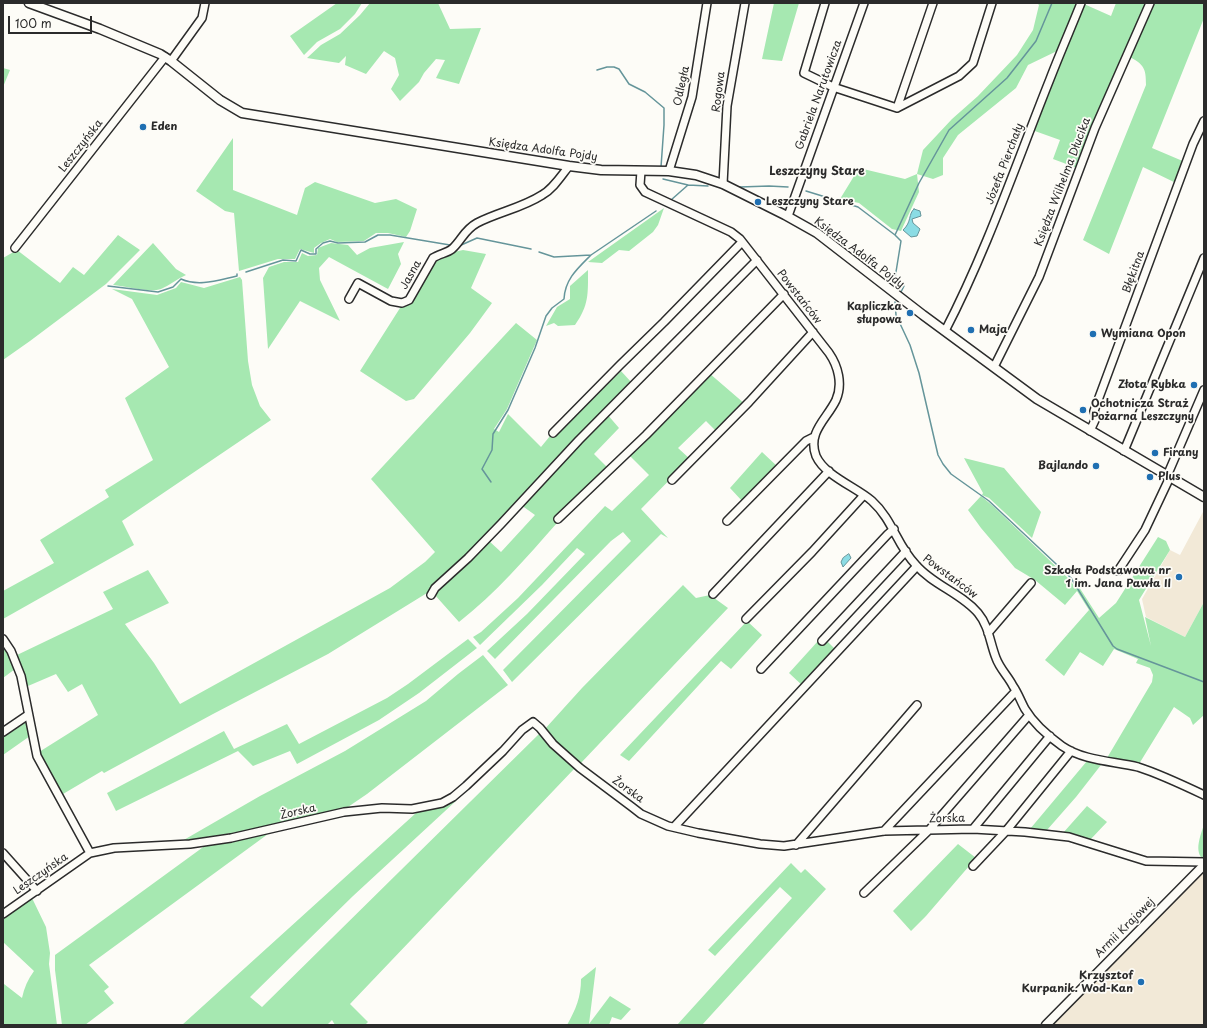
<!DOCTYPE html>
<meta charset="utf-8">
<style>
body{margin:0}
#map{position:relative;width:1207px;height:1028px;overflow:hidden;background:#fdfcf7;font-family:"Playpen Sans",sans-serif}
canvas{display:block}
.frame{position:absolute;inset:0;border:4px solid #2b2b2b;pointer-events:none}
.scale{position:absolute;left:8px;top:16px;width:84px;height:18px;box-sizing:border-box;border:2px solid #2b2b2b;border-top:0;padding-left:5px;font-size:12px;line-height:14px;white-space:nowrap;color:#2b2b2b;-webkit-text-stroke:3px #fdfcf7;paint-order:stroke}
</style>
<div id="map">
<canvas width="1207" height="1028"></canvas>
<div class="frame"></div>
<div class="scale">100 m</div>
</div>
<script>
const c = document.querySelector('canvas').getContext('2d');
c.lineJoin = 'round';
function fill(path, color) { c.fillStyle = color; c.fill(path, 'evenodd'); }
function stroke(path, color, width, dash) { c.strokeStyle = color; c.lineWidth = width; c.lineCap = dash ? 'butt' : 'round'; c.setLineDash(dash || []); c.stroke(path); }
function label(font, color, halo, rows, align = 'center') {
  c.font = font + ' "Playpen Sans",sans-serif'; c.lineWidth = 3.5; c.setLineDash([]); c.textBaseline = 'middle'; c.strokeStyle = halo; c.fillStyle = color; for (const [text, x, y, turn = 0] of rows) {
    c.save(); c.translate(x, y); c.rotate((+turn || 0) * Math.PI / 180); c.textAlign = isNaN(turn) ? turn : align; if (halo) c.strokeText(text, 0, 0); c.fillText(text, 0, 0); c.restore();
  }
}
fill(new Path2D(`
 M1204,510V602L1185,637L1146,617L1142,599L1170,550L1180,555Z
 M1204,867V1025H1053L1190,883Z`), '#f2e9d7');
fill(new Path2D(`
 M337,3H362L355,14L340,29L317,42L304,55L290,36Z
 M370,3H438L450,29L481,28L459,84L436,78L445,60L436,59L424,73L419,82L400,101L391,89L399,75L395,58L384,51L366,74L345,65L346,56L339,63L307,58L321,45L340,34L360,15Z
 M774,3H799L782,61L762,59Z
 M1037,3H1078L1057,51L1028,65L1016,88L958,135L943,158V175L933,179L917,174L919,192L901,231L892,229L859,203L840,199L859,168L905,179L917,174L923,150L952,119L978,96L1017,55L1033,30L1039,5Z
 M1116,3H1143L1146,4L1077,168L1053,159L1060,140L1032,130L1084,4L1111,16Z
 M1153,3H1204V18L1152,148L1185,162L1178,184L1143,167L1109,254L1083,240L1146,85C1146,68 1144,65 1130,57Z
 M3,68L10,70L3,87Z
 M233,138V190L297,215L305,188L315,182L375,203L396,199L417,209L410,231L406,237L388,233H376L364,241L337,242L330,239L321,243L314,248V253L300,249L295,259H278L239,271L234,213L225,211L196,191Z
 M664,208L658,225L653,232L629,251L619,250L602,263L588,262Z
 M118,235L140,250L106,284L30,341L3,360V258L17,250L60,283L73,267L84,275Z
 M404,242L398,254L401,264L388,289L329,257L319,268L320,280L340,321L300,301L268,349L263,278L269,267L284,262H298L302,253L308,256L317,255L318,248L331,243L348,245L357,255L370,248Z
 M153,243L176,269L186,275C177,279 170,285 161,289C149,293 126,286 113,285Z
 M463,250L486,254L471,288L492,303L470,333L414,399L406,401L360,371L400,308L410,303L434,260L440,255Z
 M588,270C588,294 589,305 575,325L558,326L554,323L546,326L557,307L570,299V286Z
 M240,277L242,280L248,361L252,385L260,406L271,420L122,521L134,545L3,619V591L54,563L40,540L109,497L105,490L153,460L125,398L169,367L132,299L112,289L157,295L176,288L181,282L204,288Z
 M516,323L537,340L507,409L494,429L499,432L508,414L541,447L550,436L553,438L621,371L632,383L484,538L427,593L328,654L213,714L104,773L102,771L63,794L39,752L98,715L82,684L68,692L56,674L28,686L25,682L17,655L113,609L103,592L148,570L169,603L125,624L154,663L180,704L390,588L425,562L435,552L371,479Z
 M709,373L745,404L717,432L706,421L678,448L690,459L641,509L668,538L661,534L512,682L503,670L631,541L623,532L611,541L495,659L487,651L527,614L585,554L577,548L542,585L480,645L473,637L481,632L518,598L605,506L612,511L649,475L628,454Z
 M607,414L619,428L594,454L608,468L555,518L557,523C526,558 496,593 459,622L434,594L435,591L488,540L501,552L535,515L521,505Z
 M762,452L778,467L743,502L730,488Z
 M964,458L1004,468L1041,512L1032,538L989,498L982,495L983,493Z
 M981,496L993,506L1069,579L1075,587H1079L1099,618L1116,603L1158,537L1166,541L1170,550L1139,600L1151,646L1145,617L1185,637L1204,602V715L1193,725L1190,718L1174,707L1139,764L1124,762L1107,758L1152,682L1153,675L1150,668L1136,663L1138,659L1114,649L1103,666L1080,652L1064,676L1045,660L1089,610L1077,591L1065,605L1035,580L1015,568L981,528L968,510Z
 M683,585L696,598L710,595L728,608L580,764L563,749L544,730L582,688Z
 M747,621L762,635L731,669L721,661L629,761L620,755Z
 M468,639L477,648L419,693L379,720L297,764L290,751L253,766L238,751L116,811L107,793L224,731L234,749L287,724L299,744L387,698L408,684Z
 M826,640L837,651L804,687L789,673L818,641L822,644Z
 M3,644L15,669L3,678Z
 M483,655L508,685L367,794L345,809L257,829L182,841L260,796L345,751L426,701L458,674Z
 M21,723H25L28,725L30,736L3,755V735Z
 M540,733L575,768L350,1004L368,1022L365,1025H335L332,1020L327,1025H182L416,813L457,800L353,896L250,997L262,1007Z
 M1087,761L1101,765L1076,797L1047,830L1030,829Z
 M1087,806L1107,822L1090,840L1063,833Z
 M1204,824V860C1193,852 1201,835 1204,824Z
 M268,834L89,965L109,987L104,991L114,1003L85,1025H62L55,970V955L206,845Z
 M958,844L976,858L926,916L911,931L893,911Z
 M791,863L801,873L805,869L826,889L702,1025H677L792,898L780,887L715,956L708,950Z
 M32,898L46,927L50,953L49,964L57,1025H3V986L4,984L22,998C24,988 28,979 34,971L3,942V918Z
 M596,967L589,1024L610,996L631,1009L621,1020L612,1017L609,1025H567C576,1009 581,997 581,979Z`), '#a6e8b1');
const water = new Path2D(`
 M914,209L920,211L921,216L912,219L913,223L920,229L917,236L911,237L903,230C912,222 908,214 914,209Z
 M849,554L851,558L843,567L841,562L843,558Z`);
fill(water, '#8bdce4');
stroke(water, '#65959a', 1);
stroke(new Path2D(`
 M597,70L607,67H614L619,69L629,84L645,92L664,108V125L661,167
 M663,179L688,185
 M740,187L769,186L788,187
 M806,191L858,207L895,235L901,241L895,278L904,286L901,292
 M671,200L688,185L708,186
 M895,235L919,183L949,130L1007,78L1036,41L1052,3
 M459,246L477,238L531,249
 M539,252L554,257L591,255L656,211
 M246,272L283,260L296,261L301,250L310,254H316V249L323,243L330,241L338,243L365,242L378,235H390L450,245
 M108,286L158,292L173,287L181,279C199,287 218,280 237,276V274
 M895,302L896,315L910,345L919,373L938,455L943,464L951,474L989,501L1071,578L1113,646L1117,649L1204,682
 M491,482L482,469L492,450L493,434L508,410L535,348L546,316L552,308L564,299C565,279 578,268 591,255`), '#65959a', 1.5);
const minor = new Path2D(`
 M825,3L804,73L833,87L897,108L959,76L973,63L992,3
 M171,61L202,18L205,3
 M897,108L933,3
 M641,171L640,185L645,192L731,232L740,239L829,353C838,366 843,384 836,400C827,419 807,432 816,456C825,476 856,487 872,501C893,520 897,546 916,565C933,585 961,593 978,613C989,626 990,643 996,658C1000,669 1008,676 1013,686C1018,693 1021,702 1025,709C1034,724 1048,736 1062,746C1084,761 1113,761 1138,767C1160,774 1183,785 1204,795
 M669,171L692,97L707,3
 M723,184L727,106L745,3
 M788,216L864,3
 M15,248L165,57
 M349,299L358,283L391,301L402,303L409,300L433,258C439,254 447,253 452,249C462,240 464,230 477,223C498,212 522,208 542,195C553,189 561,176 569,166
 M945,331C987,250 1016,164 1050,79C1060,53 1071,28 1081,3
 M994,367L1039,277L1095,128L1150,3
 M1090,431L1096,418L1094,411L1193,144L1204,121
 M553,433L620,365L664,322L742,242
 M1124,451L1204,258
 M1167,476L1204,390
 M672,480L749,402L813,332
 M558,519L646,435L784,294
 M727,521L806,441L814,437
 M1118,571L1145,530L1170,477
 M713,594L829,471
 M431,595L435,588L468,558L501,524L579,440L757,260
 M746,619L812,552L864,495
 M988,633L1031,583
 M3,639L11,651L21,676L37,756L90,853
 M822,641L906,551
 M761,669L888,534L894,529
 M3,732L28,715
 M674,827L917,566
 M973,829L1050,736
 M884,831L1016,691
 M796,845L917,705
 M3,853L37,891
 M973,866L1006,831L1071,751
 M864,893L929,830L1029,715
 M3,914L90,853L114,848L190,844L231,838L344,812L382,808L412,809L442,803L453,797L466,786L503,751L522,730L533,722L540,728L553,744L580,768L632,807L641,814L668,826L698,833L760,844L784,846L884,831L973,829L1025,832L1069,837L1146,861L1204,862`);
const tertiary = new Path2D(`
 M29,3L100,29L160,54L171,61L220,100L242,113L569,166L601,170L669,171L696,175L723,184L785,215L817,233L923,315L1037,399L1204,497
 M1046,1025L1204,865`);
stroke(minor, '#2b2b2b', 10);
stroke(tertiary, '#2b2b2b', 11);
stroke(minor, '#fdfcf7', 7);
stroke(tertiary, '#fdfcf7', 8);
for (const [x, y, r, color] of [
 [143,127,4,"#1f6fb2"],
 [758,202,4,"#1f6fb2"],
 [910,313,4,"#1f6fb2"],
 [971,330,4,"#1f6fb2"],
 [1093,334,4,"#1f6fb2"],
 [1194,385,4,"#1f6fb2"],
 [1083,410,4,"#1f6fb2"],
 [1155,453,4,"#1f6fb2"],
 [1096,466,4,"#1f6fb2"],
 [1150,477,4,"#1f6fb2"],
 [1179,577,4,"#1f6fb2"],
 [1141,982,4,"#1f6fb2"]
]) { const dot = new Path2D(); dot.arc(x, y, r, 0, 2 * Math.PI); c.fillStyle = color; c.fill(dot); stroke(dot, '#fdfcf7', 1.5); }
label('11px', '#2b2b2b', '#fdfcf7', [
 ["Odległa",682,86,-78],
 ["Rogowa",719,92,-83],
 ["Gabriela Narutowicza",819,95,-70],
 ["Leszczyńska",81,146,-52],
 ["Księdza Adolfa Pojdy",543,150,8],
 ["Józefa Pierchały",1005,164,-69],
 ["Księdza Wilhelma Dłucika",1063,182,-69],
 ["Księdza Adolfa Pojdy",859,253,37],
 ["Błękitna",1134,272,-70],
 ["Jasna",411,275,-61],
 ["Powstańców",799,297,52],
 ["Powstańców",950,577,37],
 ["Żorska",628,790,36],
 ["Żorska",298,812,-13],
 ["Żorska",947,819,-1],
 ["Leszczyńska",41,874,-35],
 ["Armii Krajowej",1125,928,-45]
]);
label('bold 11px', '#2b2b2b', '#fdfcf7', [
 ["Eden",151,127],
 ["Leszczyny Stare",766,202],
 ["Kapliczka",902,307,"right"],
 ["słupowa",902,320,"right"],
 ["Maja",979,330],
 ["Wymiana Opon",1101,334],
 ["Złota Rybka",1186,385,"right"],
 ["Ochotnicza Straż",1091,404],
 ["Pożarna Leszczyny",1091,417],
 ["Firany",1163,453],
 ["Bajlando",1088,466,"right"],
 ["Plus",1158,477],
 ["Szkoła Podstawowa nr",1171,571,"right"],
 ["1 im. Jana Pawła II",1171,584,"right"],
 ["Krzysztof",1133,976,"right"],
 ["Kurpanik. Wod-Kan",1133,989,"right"]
], 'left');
label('bold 12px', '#2b2b2b', '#fdfcf7', [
 ["Leszczyny Stare",817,172]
]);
</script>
